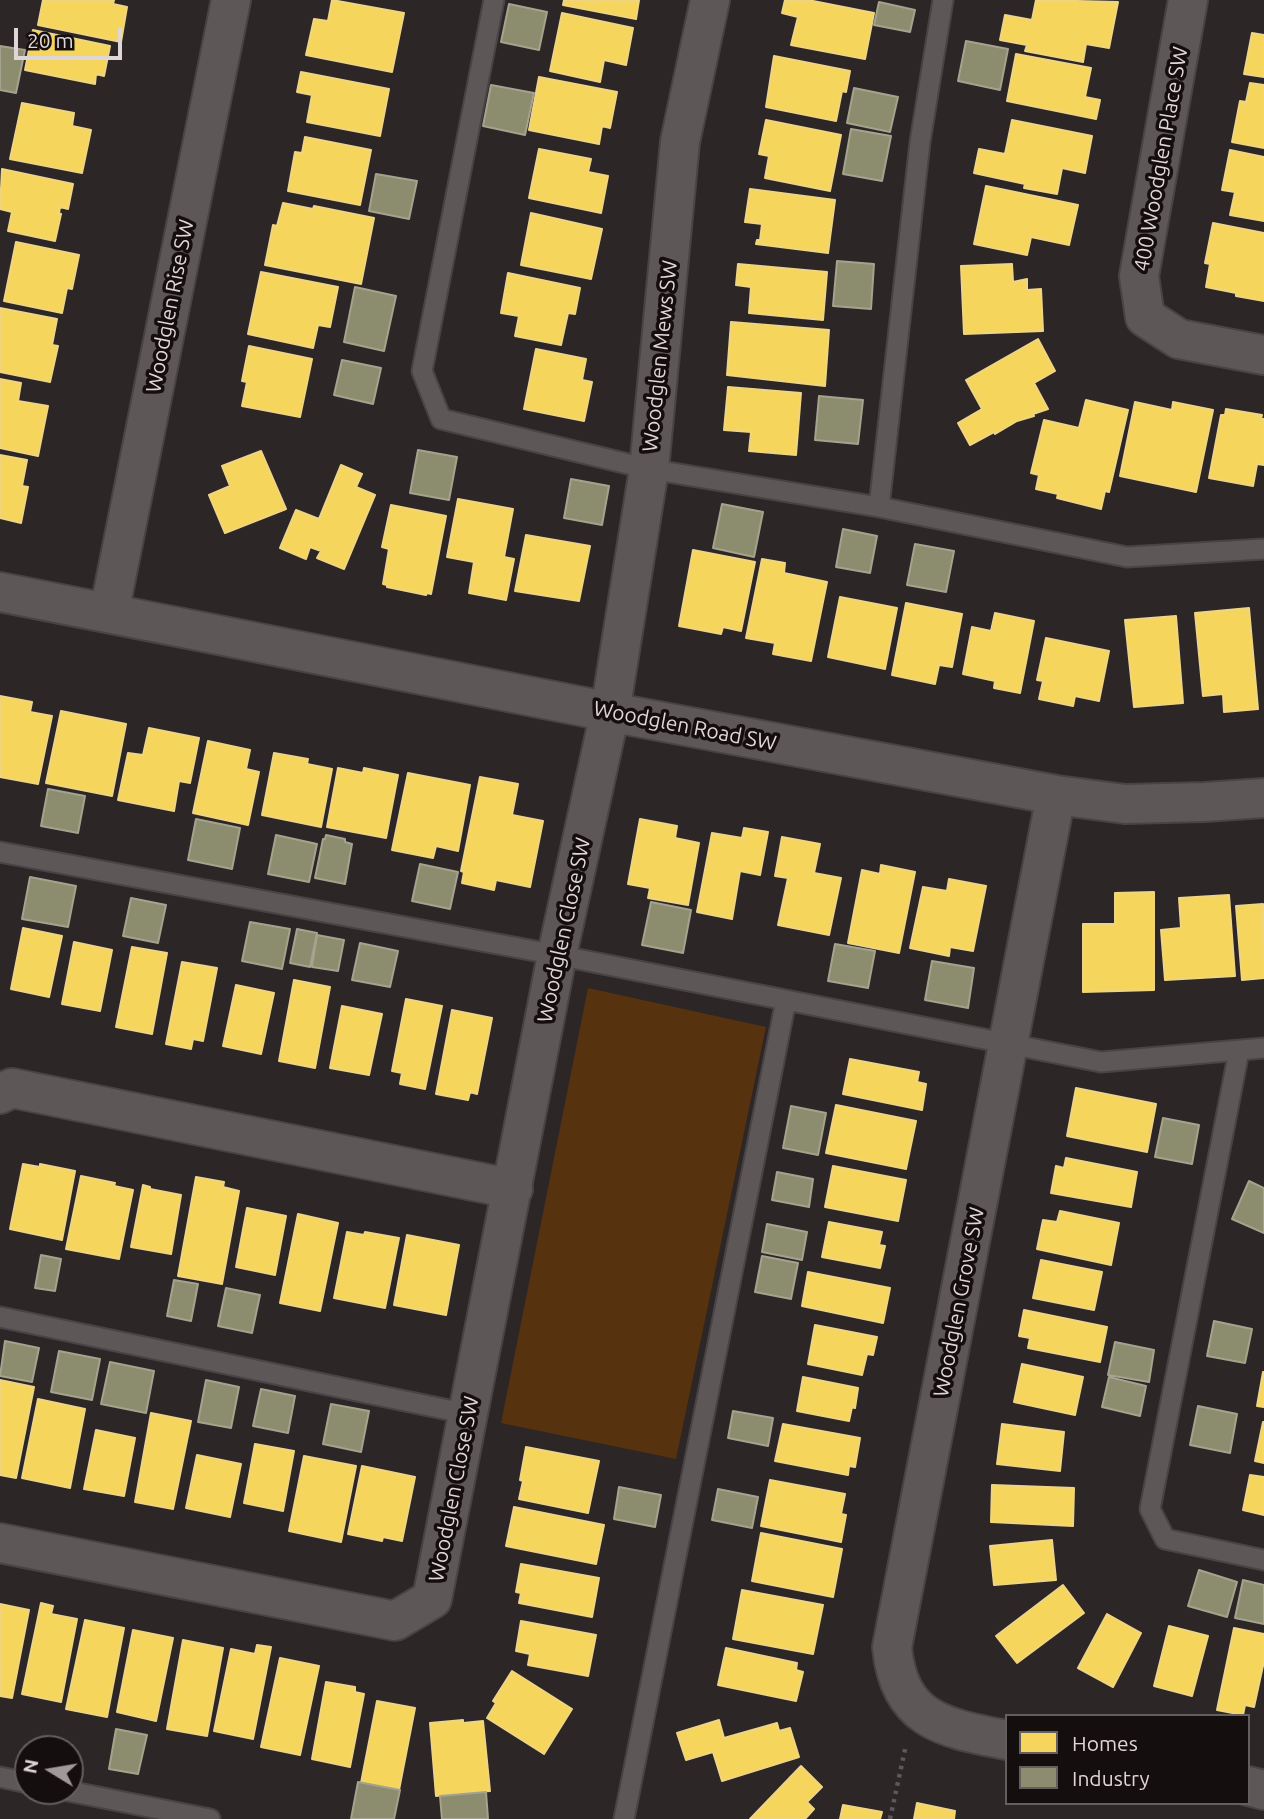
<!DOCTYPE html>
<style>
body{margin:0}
#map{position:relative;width:1264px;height:1819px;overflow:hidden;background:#2c2627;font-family:Ubuntu,sans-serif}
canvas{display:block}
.legend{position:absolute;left:1005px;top:1714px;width:245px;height:91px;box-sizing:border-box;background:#140e0f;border:2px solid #655e5f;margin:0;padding:9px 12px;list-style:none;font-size:21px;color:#dfd6d7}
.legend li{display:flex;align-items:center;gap:14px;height:35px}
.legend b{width:35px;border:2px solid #655e5f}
.north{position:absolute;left:14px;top:1735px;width:70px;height:70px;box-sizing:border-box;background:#140e0f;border:2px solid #655e5f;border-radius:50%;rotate:281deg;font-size:19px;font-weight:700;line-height:28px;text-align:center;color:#dfd6d7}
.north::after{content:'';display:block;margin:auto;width:24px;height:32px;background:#a09899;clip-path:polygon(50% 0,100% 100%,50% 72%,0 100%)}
.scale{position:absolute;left:14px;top:28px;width:108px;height:32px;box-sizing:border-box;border:4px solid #dfd6d7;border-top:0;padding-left:9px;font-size:21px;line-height:24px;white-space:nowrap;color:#dfd6d7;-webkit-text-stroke:5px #140e0f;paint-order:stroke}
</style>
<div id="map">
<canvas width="1264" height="1819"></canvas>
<ul class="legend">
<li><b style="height:19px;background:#f6d55c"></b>Homes</li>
<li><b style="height:19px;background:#8c8c6e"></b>Industry</li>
</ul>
<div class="north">N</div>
<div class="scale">20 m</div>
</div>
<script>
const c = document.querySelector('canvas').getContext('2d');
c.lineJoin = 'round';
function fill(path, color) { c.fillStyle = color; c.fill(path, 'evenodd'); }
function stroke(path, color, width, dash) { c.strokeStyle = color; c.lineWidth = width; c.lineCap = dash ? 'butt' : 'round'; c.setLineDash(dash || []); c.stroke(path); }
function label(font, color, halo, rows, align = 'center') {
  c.font = font + ' Ubuntu,sans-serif'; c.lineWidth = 7; c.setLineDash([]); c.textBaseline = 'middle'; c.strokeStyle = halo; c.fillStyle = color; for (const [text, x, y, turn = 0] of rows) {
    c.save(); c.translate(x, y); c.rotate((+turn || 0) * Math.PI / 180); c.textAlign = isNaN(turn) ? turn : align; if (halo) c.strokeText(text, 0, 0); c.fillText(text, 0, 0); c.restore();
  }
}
fill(new Path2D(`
 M588,988L766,1027L676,1459L501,1423Z`), '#56320e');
const homes = new Path2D(`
 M43,0H114L113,4L127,7L121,42L38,25Z
 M332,0L404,13L392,72L306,55L314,19L328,21Z
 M564,0H639L636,19L563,5Z
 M785,0H808L874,13L865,59L791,45L798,17L782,13Z
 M1036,0L1118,2L1109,48L1086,44L1083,62L1025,51L1027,45L1000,40L1005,15L1032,20Z
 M562,13L633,28L626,65L604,60L600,82L550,71Z
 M33,30L110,46L104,76L96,74L95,84L25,70Z
 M1252,33L1264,35V77L1244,74Z
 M1016,54L1091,68L1085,97L1100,100L1096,119L1007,101Z
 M774,56L850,71L846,92L842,91L836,121L766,107Z
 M301,72L389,89L380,136L307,122L312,95L297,92Z
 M539,77L617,92L610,128L602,126L599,144L529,130Z
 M1250,83L1264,85V148L1232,142L1240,101L1246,102Z
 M22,103L74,113L72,126L91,130L82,173L10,159Z
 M766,120L841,135L830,191L765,178L769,156L759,154Z
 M1012,120L1092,136L1085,173L1062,168L1057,194L1024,188L1025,184L974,173L979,149L1005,154Z
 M305,137L371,150L360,205L288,191L295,152L302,153Z
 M539,149L591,159L588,172L608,176L601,213L529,198Z
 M1230,150L1264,157V221L1230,215L1235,192L1222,190Z
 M2,169L73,184L68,209L60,207L59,213L61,214L55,241L8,231L12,212L0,209Z
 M986,186L1078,205L1069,245L1031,237L1027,255L974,244Z
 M750,189L835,200L828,253L756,244L757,240H760L762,224L745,222Z
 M283,203L313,209L314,206L374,218L361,284L265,265L273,225L277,226Z
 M531,213L602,229L591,279L521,265Z
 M1213,223L1264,233V301L1236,296V293L1206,287L1210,264L1205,263Z
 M16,242L79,255L72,289L67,288L62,313L4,301Z
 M738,264L827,272L823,320L749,313L751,287L736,285Z
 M1012,264L1013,282L1027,279V290L1041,289L1043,331L964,334L961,266Z
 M261,272L338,287L330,327L318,325L313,348L248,334Z
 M508,273L580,288L575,314L568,313L561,345L515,336L519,316L501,313Z
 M0,308L57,319L52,345L58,346L50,382L0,372Z
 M731,322L829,330L825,386L727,375Z
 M1038,339L1055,371L1034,383L1048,409L1033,414L1034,416L1017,421L995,434L994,432L970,445L958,423L982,409L966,380Z
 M249,346L312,359L300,417L242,406L247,382L242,381Z
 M536,349L586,359L582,380L592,382L584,421L524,409Z
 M0,379L21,383L18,401L48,406L38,456L0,448Z
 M728,387L801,393L796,455L749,451L751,432L724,430Z
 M1086,400L1128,410L1109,492L1105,491L1101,509L1057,498L1058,494L1036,489L1039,475L1031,473L1044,420L1079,428Z
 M1135,402L1172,410L1173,402L1213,410L1196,492L1120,476Z
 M1226,409L1262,415L1261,419H1264V465L1257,464L1253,486L1209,478L1221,415H1225Z
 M261,451L286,509L225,533L209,495L230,486L222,466Z
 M0,455L27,460L22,486L28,487L21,523L0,518Z
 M341,465L362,474L356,487L375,495L344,569L317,558L321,551L310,547L306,559L280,548L296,510L319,519Z
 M458,499L513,509L504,557L514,559L506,600L469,593L474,562L447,557Z
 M391,505L446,516L431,594L427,593L426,595L387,587V585L383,584L389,549L382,547Z
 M526,535L590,546L579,601L515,591Z
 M693,550L755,562L741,631L723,627L721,634L679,626Z
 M762,559L785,563L784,573L827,582L811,661L773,654L775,643L746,638Z
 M840,597L897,608L885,669L828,657Z
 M906,603L962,614L952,667L939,665L935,684L892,675Z
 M1249,608L1258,709L1224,712L1223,694L1203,696L1195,613Z
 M995,613L1034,621L1020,693L994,688L995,681L963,674L972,627L991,631Z
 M1176,616L1183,703L1134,707L1125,620Z
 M1046,638L1109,651L1099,701L1075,696L1073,706L1039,699L1043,681L1037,680Z
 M0,696L32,702L30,712L52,716L38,784L0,777Z
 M61,711L126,724L112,796L46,783Z
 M149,728L199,738L190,783L179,781L174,811L118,800L128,753L143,755Z
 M208,741L250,750L246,769L259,772L248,825L193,813Z
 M274,753L308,759L307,764L332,769L321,827L262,815Z
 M338,768L363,773L364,768L398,775L386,838L327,827Z
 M408,773L470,785L458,851L436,846L433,858L392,850Z
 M480,777L518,784L512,815L543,821L530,887L496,880L494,890L462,883L464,872L461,871Z
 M640,819L677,826L675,838L699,843L688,905L648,898L650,888L628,884Z
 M744,828L768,832L760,875L740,871L732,919L697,912L712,833L742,838Z
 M782,837L820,844L814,873L841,878L829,935L778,925L788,878L775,876Z
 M881,865L915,872L899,953L848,943L862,870L880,874Z
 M949,879L986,886L973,951L950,947L949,956L910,948L923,887L947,891Z
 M1154,892V990L1083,992V924H1115V893Z
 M1229,895L1235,976L1165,980L1161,930L1181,928L1179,898Z
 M1263,904L1264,978L1242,980L1236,906Z
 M23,928L62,936L49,997L11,989Z
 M74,942L112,950L100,1011L62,1004Z
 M132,947L167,953L152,1034L116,1027Z
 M182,962L217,968L203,1041L193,1039L191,1049L166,1044Z
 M294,980L330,987L315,1068L279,1061Z
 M236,985L274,993L261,1054L223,1046Z
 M406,999L442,1006L425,1089L400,1084L402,1073L392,1071Z
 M342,1006L382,1014L369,1075L330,1068Z
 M452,1010L492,1018L477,1094L470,1092L468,1100L436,1094Z
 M850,1059L919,1072L917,1082L926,1084L922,1110L843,1094Z
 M1076,1088L1156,1104L1147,1152L1067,1136Z
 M836,1105L916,1121L906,1169L826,1153Z
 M1066,1158L1137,1172L1131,1207L1051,1193L1056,1166L1064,1168Z
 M23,1164L40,1167V1164L75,1171L62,1240L10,1229Z
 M833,1166L906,1180L898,1221L825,1207Z
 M81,1176L115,1183L114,1186L133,1190L119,1259L66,1249Z
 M196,1177L224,1182L223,1187L239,1191L222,1284L178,1276Z
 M143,1185L150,1187V1189L181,1195L171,1254L131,1247Z
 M247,1208L286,1216L275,1275L236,1267Z
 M1060,1211L1119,1223L1111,1265L1037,1249L1043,1220L1057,1222Z
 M298,1214L338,1223L320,1311L280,1303Z
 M829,1222L882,1232L879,1245L885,1246L880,1268L822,1257Z
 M347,1232L364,1235L365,1232L399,1238L385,1308L334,1298Z
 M407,1235L459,1245L446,1315L394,1305Z
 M1041,1260L1102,1272L1094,1310L1033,1298Z
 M808,1272L890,1288L883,1323L802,1306Z
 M1024,1310L1107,1327L1100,1362L1028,1348L1030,1338L1019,1336Z
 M815,1325L877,1337L873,1355L867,1354L862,1375L808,1364Z
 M1022,1364L1083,1377L1075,1415L1014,1402Z
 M1263,1372H1264V1407L1257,1406Z
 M803,1377L858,1388L855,1408L852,1407L849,1421L797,1411Z
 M0,1380L34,1387L16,1478L0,1475Z
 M38,1399L85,1409L70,1488L22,1478Z
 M151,1413L191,1421L173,1509L135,1502Z
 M1263,1422H1264V1463L1255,1461Z
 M783,1424L860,1438L855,1467L849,1466L848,1475L775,1461Z
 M1002,1424L1064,1432L1060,1471L997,1464Z
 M96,1430L135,1438L124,1496L84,1489Z
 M255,1444L294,1451L283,1511L244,1503Z
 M526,1447L599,1461L588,1513L519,1499L523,1481L520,1480Z
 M197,1455L241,1464L230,1517L186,1508Z
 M304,1456L356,1466L341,1542L289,1531Z
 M362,1466L415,1477L402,1541L383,1537L382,1541L348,1534Z
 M1250,1475L1264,1477V1515L1243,1510Z
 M770,1480L845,1494L841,1514L846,1515L841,1542L761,1526Z
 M992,1485L1074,1488L1073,1526L991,1522Z
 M514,1507L604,1525L596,1564L506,1546Z
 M761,1533L842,1549L833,1597L752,1581Z
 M1052,1540L1056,1580L994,1585L990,1546Z
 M521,1564L599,1578L592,1617L519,1603L521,1593L516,1592Z
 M1063,1585L1084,1613L1017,1663L996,1636Z
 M742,1590L823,1605L813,1654L733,1639Z
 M41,1603L53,1606L51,1614L77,1619L61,1702L22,1694Z
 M0,1604L29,1610L12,1698L0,1696Z
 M1107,1614L1141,1633L1113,1687L1078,1668Z
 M85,1620L124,1628L107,1717L66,1709Z
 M521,1621L596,1635L588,1676L528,1665L530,1654L516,1651Z
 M1169,1626L1208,1636L1192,1696L1154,1686Z
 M1234,1628L1264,1634V1661L1254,1707L1245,1705L1243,1715L1217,1710Z
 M133,1630L173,1638L156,1721L117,1712Z
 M183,1640L223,1648L207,1736L167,1729Z
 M257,1645L271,1647L253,1739L214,1731L231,1649L255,1654Z
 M726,1648L797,1663L796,1670L803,1672L796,1701L718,1685Z
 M280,1658L319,1666L300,1755L261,1747Z
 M512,1671L572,1709L544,1754L487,1718L496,1703L493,1701Z
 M326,1682L355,1687V1692L364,1694L350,1767L312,1759Z
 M377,1701L415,1708L399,1790L361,1783Z
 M463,1720V1723L483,1721L490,1791L436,1796L430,1723Z
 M719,1720L724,1738L777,1723L779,1731L790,1728L799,1757L722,1781L713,1752L686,1760L677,1733Z
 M801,1766L822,1787L807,1802L814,1809L805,1819H750Z
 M917,1803L955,1811L954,1819H914Z
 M843,1805L882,1812L880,1819H840Z`);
fill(homes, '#f6d55c');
stroke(homes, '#efd581', 2);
const industry = new Path2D(`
 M879,2L915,10L910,32L874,25Z
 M509,4L547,12L539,50L501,42Z
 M966,41L1008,49L1000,90L958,81Z
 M0,46L25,50L16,93L0,90Z
 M491,85L534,93L525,135L483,126Z
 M854,88L898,97L890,132L847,123Z
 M851,129L891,136L882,181L843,174Z
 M376,174L417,181L409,219L369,211Z
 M837,261L874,264L871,309L833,306Z
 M355,287L396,296L384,351L344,342Z
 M342,360L381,368L373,404L334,395Z
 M819,396L863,400L858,444L815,440Z
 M418,450L457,457L449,500L410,493Z
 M571,479L609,486L602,525L564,518Z
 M722,504L763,512L754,557L713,548Z
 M843,529L877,536L870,573L836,567Z
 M915,544L954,551L946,592L907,585Z
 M48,789L85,796L78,833L41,826Z
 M196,819L240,828L232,869L188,860Z
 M276,835L317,844L309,882L268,874Z
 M326,835L345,839V842L352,844L345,884L315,878L323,839H325Z
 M420,864L458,872L450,909L412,901Z
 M30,877L76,886L68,927L22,919Z
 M131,898L166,905L158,943L123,936Z
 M651,902L691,910L683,953L642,945Z
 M250,922L290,929L282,969L242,961Z
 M297,929L317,933L310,967L290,963Z
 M317,935L344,940L338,971L312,967Z
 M360,943L398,951L390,987L352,980Z
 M835,944L875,951L868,988L828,981Z
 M932,961L974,968L968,1008L925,1000Z
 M791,1106L826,1113L818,1155L783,1148Z
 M1163,1118L1199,1125L1192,1164L1155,1157Z
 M777,1172L813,1179L809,1207L772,1200Z
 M1249,1181L1264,1188V1233L1232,1219Z
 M767,1224L807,1232L802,1260L762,1252Z
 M41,1255L61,1259L55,1291L35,1288Z
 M762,1256L798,1263L791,1299L755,1292Z
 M174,1280L198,1284L191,1321L167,1316Z
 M226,1288L260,1295L252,1333L218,1326Z
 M1214,1321L1252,1329L1245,1363L1207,1356Z
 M5,1341L39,1348L32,1382L0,1376Z
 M1115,1342L1154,1350L1149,1382L1108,1375Z
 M59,1351L100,1359L92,1400L51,1392Z
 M110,1362L154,1371L146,1413L101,1404Z
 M1109,1377L1146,1386L1140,1416L1102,1407Z
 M206,1380L239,1387L231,1428L198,1422Z
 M261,1389L295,1396L288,1433L253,1426Z
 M331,1404L369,1411L361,1452L323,1444Z
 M1198,1406L1237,1414L1230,1453L1190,1445Z
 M733,1411L773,1418L768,1446L728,1438Z
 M619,1487L661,1495L655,1527L614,1519Z
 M718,1489L758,1497L752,1528L712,1520Z
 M1199,1570L1237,1582L1227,1617L1188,1606Z
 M1243,1580L1264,1585V1624L1235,1618Z
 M116,1729L147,1735L138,1774L109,1769Z
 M358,1782L400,1790L394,1819H351Z
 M486,1792L488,1819H442L440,1796Z`);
fill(industry, '#8c8c6e');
stroke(industry, '#a5a28e', 2);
const service = new Path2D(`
 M494,0L422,371L441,419L649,469L879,507L1127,557L1264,549
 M879,507L920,142L943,0
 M0,852L557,955L1101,1062L1264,1048
 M1239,1051L1150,1509L1165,1539L1264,1560
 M0,1317L468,1414
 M0,1777L28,1783
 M68,1791L210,1819
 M624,1819L786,1000`);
const minor = new Path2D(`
 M1188,0L1139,276L1145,317L1179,339L1264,355
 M0,592L610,712L1056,795L1125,804L1205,802L1264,798
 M109,613L231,0
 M0,1094L12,1088L513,1189
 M0,1543L395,1621L432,1599L557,955L610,712L649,469L680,142L710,0
 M1007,1740C944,1728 899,1721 892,1647L1056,795
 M1248,1786L1264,1790`);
stroke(service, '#484344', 23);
stroke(minor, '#484344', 42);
stroke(new Path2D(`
 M890,1819L906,1745`), '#5d5859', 4.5, [3.5, 5]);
stroke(service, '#5d5758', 19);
stroke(minor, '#5d5758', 38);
label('21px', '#dfd6d7', '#140e0f', [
 ["400 Woodglen Place SW",1161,159,-80],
 ["Woodglen Rise SW",170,306,-79],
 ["Woodglen Mews SW",660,356,-84],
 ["Woodglen Road SW",685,726,11],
 ["Woodglen Close SW",564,930,-78],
 ["Woodglen Grove SW",959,1302,-79],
 ["Woodglen Close SW",454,1489,-79]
]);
</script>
